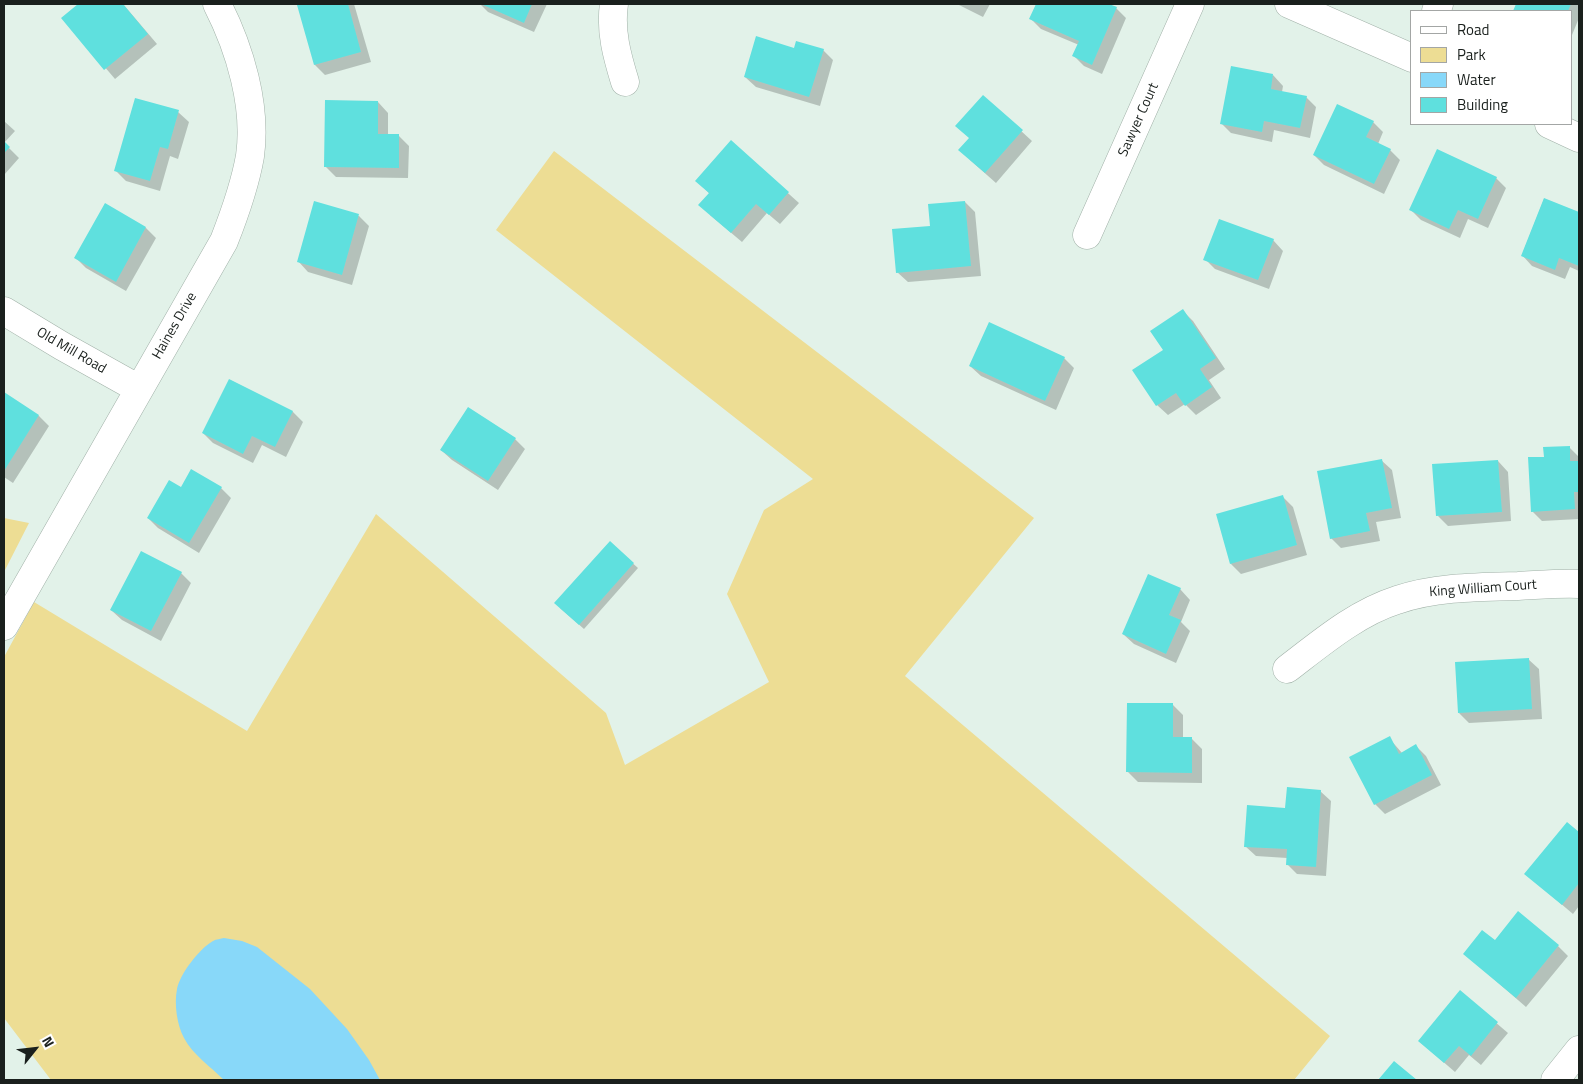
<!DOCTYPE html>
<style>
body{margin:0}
#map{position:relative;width:1583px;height:1084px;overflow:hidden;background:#e2f2e9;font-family:"Titillium Web",sans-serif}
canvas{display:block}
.frame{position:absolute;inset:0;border:5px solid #1a201d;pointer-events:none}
.legend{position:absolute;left:1410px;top:10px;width:162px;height:115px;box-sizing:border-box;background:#fff;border:1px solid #a3a6a5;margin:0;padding:6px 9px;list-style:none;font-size:15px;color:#1a201d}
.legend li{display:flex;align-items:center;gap:10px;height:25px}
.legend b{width:25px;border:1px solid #a3a6a5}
.north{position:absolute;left:10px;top:1024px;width:50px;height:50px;-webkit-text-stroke:4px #fff;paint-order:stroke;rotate:61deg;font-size:14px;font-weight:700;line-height:20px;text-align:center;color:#1a201d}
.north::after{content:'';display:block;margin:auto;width:18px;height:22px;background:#1a201d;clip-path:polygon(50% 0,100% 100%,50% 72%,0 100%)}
</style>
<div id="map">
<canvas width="1583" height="1084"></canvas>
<div class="frame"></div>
<ul class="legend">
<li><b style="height:6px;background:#fff"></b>Road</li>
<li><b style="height:14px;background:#eddd94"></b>Park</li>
<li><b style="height:14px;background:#88d8f9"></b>Water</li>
<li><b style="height:14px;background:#5fe0de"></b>Building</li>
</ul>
<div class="north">N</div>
</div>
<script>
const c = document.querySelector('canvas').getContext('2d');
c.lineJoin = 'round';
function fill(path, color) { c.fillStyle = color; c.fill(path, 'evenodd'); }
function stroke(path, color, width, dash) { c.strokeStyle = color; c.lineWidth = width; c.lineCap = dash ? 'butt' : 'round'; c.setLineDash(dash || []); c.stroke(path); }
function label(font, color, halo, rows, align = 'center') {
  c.font = font + ' "Titillium Web",sans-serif'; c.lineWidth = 4; c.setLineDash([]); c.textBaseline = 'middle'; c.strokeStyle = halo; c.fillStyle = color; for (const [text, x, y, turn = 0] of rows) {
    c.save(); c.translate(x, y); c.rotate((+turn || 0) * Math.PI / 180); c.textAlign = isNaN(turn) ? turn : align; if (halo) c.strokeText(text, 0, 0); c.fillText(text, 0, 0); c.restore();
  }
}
fill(new Path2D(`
 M554,151L1034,518L905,676L1330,1036L1294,1080H51L4,1018V657L34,602L247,731L376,514L606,713L625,765L769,682L727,594L764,510L813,479L496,230Z
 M4,518L29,523L4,572Z`), '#eddd94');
fill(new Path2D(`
 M224,938L242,941L257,947L310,989L347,1029L369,1060L380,1080H224C211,1067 193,1055 184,1038C177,1025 174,1004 177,989C180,974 199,949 213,941C216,939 221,939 224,938Z`), '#88d8f9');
fill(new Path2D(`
 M80,4H123L157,44L115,79L63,18Z
 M307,4H354L371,62L325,75L315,65L299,6Z
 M480,4H547L534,32L488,12Z
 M957,4H990L983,17Z
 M1037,4H1106L1116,8L1126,18L1102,74L1084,66L1074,56L1079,45L1041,29L1031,19Z
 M1518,4H1579V18L1572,35V11H1514Z
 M795,49L823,50L833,60L820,106L756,87L745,77Z
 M1273,75L1283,86L1282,92L1306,97L1316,107L1310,138L1274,130L1272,142L1231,133L1221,123Z
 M983,96L1032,141L996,183L970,160V139Z
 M378,102L388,113V135L399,136L409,146L408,178L336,177L325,166Z
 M178,112L189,122L178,159L170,156L160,191L126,181L116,171Z
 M4,121L15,131L4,143L19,158L4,175Z
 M1373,122L1383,132L1378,144L1390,150L1400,160L1384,194L1324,165L1314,155Z
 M731,142L799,203L780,224L767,213L742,242L710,215V194L697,181Z
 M1496,178L1506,188L1488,228L1468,219L1460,238L1421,220L1411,210Z
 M1544,199L1579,214V271L1570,267L1565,279L1532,266L1522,255Z
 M965,202L975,212L981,276L908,282L897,272L931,227Z
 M315,203L359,216L369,226L352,285L308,272L298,261Z
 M105,205L146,228L156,238L126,291L86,268L76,258Z
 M1273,240L1283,251L1269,289L1215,269L1205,259Z
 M1183,311L1193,321L1225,369L1209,380L1221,398L1196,415L1185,404L1168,415L1157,405L1164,350Z
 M1064,358L1074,368L1056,410L981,376L970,366Z
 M230,380L293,412L303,422L286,457L262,445L253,463L213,443L203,433Z
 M4,393L39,416L49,426L13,483L4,477Z
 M515,439L525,449L498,490L452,460L441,450Z
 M1569,447L1579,457V519L1542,521L1532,511Z
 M1381,460L1392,470L1401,518L1376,522L1380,541L1341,548L1331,538Z
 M1498,461L1508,472L1511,521L1448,526L1438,516Z
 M221,488L231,498L199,553L158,528L148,518Z
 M1283,497L1293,507L1307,555L1241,574L1231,564L1217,515Z
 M610,543L638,568L584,629L560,608Z
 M181,573L191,583L161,641L122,620L111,610Z
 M1180,589L1190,600L1181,622L1190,631L1176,663L1134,644L1123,634Z
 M1528,659L1539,669L1542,719L1469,723L1459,713Z
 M1173,705L1183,715V739H1192L1202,749V783L1138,782L1128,772Z
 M1389,738L1402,753L1416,746L1426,756L1441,785L1385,814L1375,804Z
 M1320,791L1331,801L1326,876L1297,874L1287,864V858L1256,856L1245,846L1286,809Z
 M1567,824L1579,834V906L1573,914L1526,874Z
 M1495,941L1558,946L1568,956L1526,1007L1465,954Z
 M1460,992L1508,1033L1481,1065L1469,1055L1455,1072L1419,1041Z`), '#0003');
fill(new Path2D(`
 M78,4H123L148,34L104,70L61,18Z
 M302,4H348L361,52L314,65L297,5Z
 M481,4H532L524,23Z
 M1036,4H1109L1117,7L1092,65L1072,56L1079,41L1029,19Z
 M1516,4H1571L1568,11H1513Z
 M756,36L794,48L796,41L824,49L809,97L744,77Z
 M1231,66L1273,74L1271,89L1307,96L1300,128L1264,121L1262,132L1220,124Z
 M983,95L1023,130L985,173L958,150L969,138L955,126Z
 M135,98L179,110L168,149L160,147L150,181L114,171Z
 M325,100L378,101V134H399V168L324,167Z
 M1337,104L1374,121L1366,137L1391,149L1374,184L1313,155Z
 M731,140L789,192L769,215L756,204L731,233L698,205L709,193L695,181Z
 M4,141L10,147L4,153Z
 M1437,149L1497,177L1478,219L1458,210L1449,229L1409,210Z
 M1544,198L1579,212V266L1559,258L1555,270L1521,256Z
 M314,201L359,214L342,275L297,262Z
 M965,201L971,266L896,273L892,229L930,226L928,204Z
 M105,203L146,227L116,282L74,258Z
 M1219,219L1274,239L1258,280L1203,260Z
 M1183,309L1216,358L1200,369L1212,387L1185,406L1176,393L1156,406L1132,370L1163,350L1150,331Z
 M989,322L1065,357L1045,401L969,366Z
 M229,379L293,411L275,447L252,436L243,454L202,433Z
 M4,392L39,415L4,471Z
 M468,407L516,438L488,481L440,450Z
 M1570,446V461H1579V492H1574L1575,509L1531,512L1528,457H1544L1543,447Z
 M1382,459L1392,508L1366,513L1370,531L1330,539L1317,471Z
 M1498,460L1502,512L1436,516L1432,464Z
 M191,469L222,487L189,543L147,518L169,480L181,487Z
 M1283,495L1297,545L1230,564L1216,514Z
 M610,541L634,563L579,625L554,603Z
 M141,551L182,572L151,631L110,610Z
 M1148,574L1181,588L1169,615L1181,620L1166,654L1122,634Z
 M1529,658L1532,709L1458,713L1455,662Z
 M1127,703H1173V737H1192V773L1126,772Z
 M1390,736L1399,754L1416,744L1432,775L1374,805L1349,757Z
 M1287,787L1321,790L1316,867L1286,865L1287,849L1244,847L1247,805L1285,808Z
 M1567,822L1579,832V883L1562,905L1524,874Z
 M1518,911L1559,945L1516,998L1463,954L1482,930L1495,940Z
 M1460,990L1498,1022L1471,1056L1459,1046L1444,1063L1418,1041Z
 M1394,1061L1417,1080H1378Z`), '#5fe0de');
const street = new Path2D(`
 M614,4C610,31 617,56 625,82
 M1289,4L1412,58
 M1436,11L1439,4
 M1549,124L1579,138
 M1087,235L1190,4
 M4,311L62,346L139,389
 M4,626L224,241C235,213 245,185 250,156C257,106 240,49 217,4
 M1287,669C1321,643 1356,613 1397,600C1435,587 1478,587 1518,586C1539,585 1559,583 1579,584
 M1555,1080L1579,1050`);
stroke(street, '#a0b0a7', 29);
stroke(street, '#fff', 28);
label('14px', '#1a201d', '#fff', [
 ["Sawyer Court",1139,120,-66],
 ["Haines Drive",175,326,-60],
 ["Old Mill Road",71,351,30],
 ["King William Court",1483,589,-4]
]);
</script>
